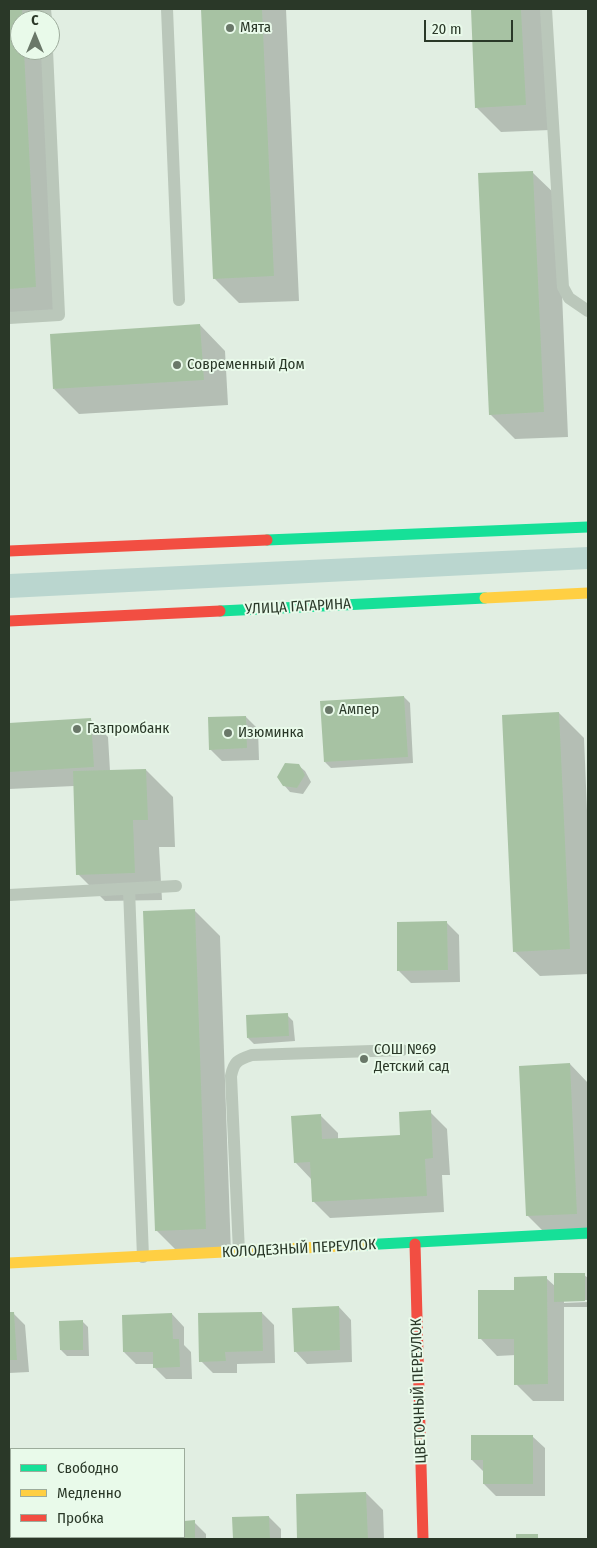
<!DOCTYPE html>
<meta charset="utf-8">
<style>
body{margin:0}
#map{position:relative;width:597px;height:1548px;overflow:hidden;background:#e1eee2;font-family:"Fira Sans Condensed",sans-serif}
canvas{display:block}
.frame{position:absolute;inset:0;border:10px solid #2a3828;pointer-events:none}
.legend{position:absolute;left:10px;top:1448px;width:175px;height:90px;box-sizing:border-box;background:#e9faea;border:1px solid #9dac9c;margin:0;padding:6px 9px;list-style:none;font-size:15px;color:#2a3828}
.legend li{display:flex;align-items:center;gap:10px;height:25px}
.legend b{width:25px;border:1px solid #9dac9c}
.north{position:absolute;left:10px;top:10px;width:50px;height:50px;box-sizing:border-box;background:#e9faea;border:1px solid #9dac9c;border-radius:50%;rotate:0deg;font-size:14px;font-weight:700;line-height:20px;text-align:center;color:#2a3828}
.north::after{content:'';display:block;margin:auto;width:18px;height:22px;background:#6a7869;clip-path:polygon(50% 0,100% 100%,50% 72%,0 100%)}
.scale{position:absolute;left:424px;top:20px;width:89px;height:22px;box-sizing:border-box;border:2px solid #2a3828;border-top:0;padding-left:6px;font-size:15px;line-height:18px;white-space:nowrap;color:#2a3828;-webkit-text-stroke:4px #e9faea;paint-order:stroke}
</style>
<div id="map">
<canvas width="597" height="1548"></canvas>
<div class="frame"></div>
<ul class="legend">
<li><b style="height:6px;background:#16e098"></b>Свободно</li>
<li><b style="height:6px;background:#ffcf43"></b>Медленно</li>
<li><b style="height:6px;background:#f24e42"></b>Пробка</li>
</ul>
<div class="north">С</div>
<div class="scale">20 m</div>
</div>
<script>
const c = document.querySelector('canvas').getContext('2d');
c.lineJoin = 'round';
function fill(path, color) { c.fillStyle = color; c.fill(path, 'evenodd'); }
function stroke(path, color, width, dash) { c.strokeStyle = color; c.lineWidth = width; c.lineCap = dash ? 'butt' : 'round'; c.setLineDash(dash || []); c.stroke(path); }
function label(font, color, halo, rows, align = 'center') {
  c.font = font + ' "Fira Sans Condensed",sans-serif'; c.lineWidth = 4; c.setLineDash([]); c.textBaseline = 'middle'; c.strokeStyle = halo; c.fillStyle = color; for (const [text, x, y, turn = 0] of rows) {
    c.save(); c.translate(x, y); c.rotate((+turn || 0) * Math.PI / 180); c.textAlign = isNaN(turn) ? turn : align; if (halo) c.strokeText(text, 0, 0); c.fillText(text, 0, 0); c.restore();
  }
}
fill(new Path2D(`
 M588,547V569L9,598V574Z`), '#bad6cf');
fill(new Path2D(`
 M9,9H46V20H20V50H48L60,312L9,314Z
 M202,9H286L299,301L239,303L214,278Z
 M472,9H545L550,130L501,132L476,107Z
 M532,172L558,197L568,437L515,439L490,414Z
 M200,325L225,351L228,405L79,414L54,389Z
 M404,697L410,703L413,763L331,768L325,762Z
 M559,713L584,738L588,834V974L540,976L514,951Z
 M246,717L258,729L259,760L222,761L210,749Z
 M91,720L108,737L110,771L146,770L173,797L175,847H159L162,900L105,901L78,874L74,786L9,789V724Z
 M298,765L305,771L311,782L303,794L290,792L284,785Z
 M195,911L220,936L231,1254L181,1255L156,1230Z
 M447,923L459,935L460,982L411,983L399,971Z
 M287,1015L293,1021L295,1041L254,1044L248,1038Z
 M570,1064L588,1083V1239L552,1240L527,1215Z
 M430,1112L447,1129L450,1175H442L444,1212L330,1218L313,1201L312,1180L295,1162L321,1116L338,1133V1139L401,1136Z
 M584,1275L588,1278V1300H564V1303L588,1302V1307H564V1401H533L516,1384V1355L497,1356L480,1338L515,1291L546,1278L556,1287Z
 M339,1307L351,1320L352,1362L307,1364L295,1351Z
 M9,1313H13L25,1325L29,1372L9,1373Z
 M262,1313L274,1325L275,1363L237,1364V1373H213L201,1361Z
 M172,1314L184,1327V1345L191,1352L192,1379H166L154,1367V1364H136L124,1352Z
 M82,1321L88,1327L89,1356H67L61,1350Z
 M532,1436L545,1448V1496H496L484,1484V1472L472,1460Z
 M366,1493L383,1510L384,1539H299L298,1495Z
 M269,1517L281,1529V1539H234V1518Z
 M184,1522H194L206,1534V1539H156V1537H184Z
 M90,1537H94L97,1539H38V1538Z`), '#0003');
fill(new Path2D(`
 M9,9H22L23,20H20V50H24L36,287L9,289Z
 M201,9H262L274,276L213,279Z
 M471,9H521L526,105L475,108Z
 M533,171L544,412L489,415L478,173Z
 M200,324L204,380L53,389L50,334Z
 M404,696L408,757L324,762L320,701Z
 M559,712L570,949L513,952L502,715Z
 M246,716L247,748L209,750L208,717Z
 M91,718L94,767L9,772V723Z
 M285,763L299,764L305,775L297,788L283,786L277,777Z
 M146,769L148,820H133L135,873L76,875L73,771Z
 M195,909L206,1229L155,1231L143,911Z
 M447,921L448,970L397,971V922Z
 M288,1013L289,1036L247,1038L246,1015Z
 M570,1063L577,1214L526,1216L519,1066Z
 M431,1110L433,1158L425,1159L427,1196L312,1202L310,1162L294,1163L291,1116L321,1114L322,1139L400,1135L399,1112Z
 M554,1273H585V1301L554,1302Z
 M547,1276L548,1384L514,1385V1339H478V1290H514V1277Z
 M339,1306L340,1350L294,1352L292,1308Z
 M9,1312H14L17,1360H9Z
 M262,1312L263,1351L225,1352L226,1361L199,1362L198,1313Z
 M172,1313L173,1339H179L180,1367L153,1368V1352H123L122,1315Z
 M83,1320V1350H60L59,1321Z
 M471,1435H533V1484H483V1460H471Z
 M366,1492L368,1539H297L296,1494Z
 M269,1516L270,1539H233L232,1517Z
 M195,1520V1539H155V1537H184V1521Z
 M516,1534H538V1539H516Z
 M37,1537H95V1539H37Z`), '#a7c2a3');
stroke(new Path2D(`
 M45,9L46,20
 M167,9L179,300
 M546,9L563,287L569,298L588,311
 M9,318L59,315L47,50
 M129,889L143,1257
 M9,895L176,886
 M239,1252L231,1076C234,1061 238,1060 252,1055L402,1050`), '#bac7ba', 12);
stroke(new Path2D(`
 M267,540L588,527
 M220,611L485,598
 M361,1245L588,1233`), '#16e098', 11);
stroke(new Path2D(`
 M485,598L588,593
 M9,1263L361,1245`), '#ffcf43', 11);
stroke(new Path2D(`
 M9,551L267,540
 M9,621L220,611
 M415,1244L423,1539`), '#f24e42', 11);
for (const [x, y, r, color] of [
 [230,28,5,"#6a7869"],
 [177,365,5,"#6a7869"],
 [329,710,5,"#6a7869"],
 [77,729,5,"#6a7869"],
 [228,733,5,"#6a7869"],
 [364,1059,5,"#6a7869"]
]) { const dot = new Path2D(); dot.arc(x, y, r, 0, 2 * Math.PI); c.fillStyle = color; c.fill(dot); stroke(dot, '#e9faea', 2); }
label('15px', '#2a3828', '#e9faea', [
 ["Мята",240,28],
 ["Современный Дом",187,365],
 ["Ампер",339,710],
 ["Газпромбанк",87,729],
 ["Изюминка",238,733],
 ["СОШ №69",374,1050],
 ["Детский сад",374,1067]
], 'left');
label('15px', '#2a3828', '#e9faea', [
 ["УЛИЦА ГАГАРИНА",298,607,-3],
 ["КОЛОДЕЗНЫЙ ПЕРЕУЛОК",299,1249,-3],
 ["ЦВЕТОЧНЫЙ ПЕРЕУЛОК",419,1391,-92]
]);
</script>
